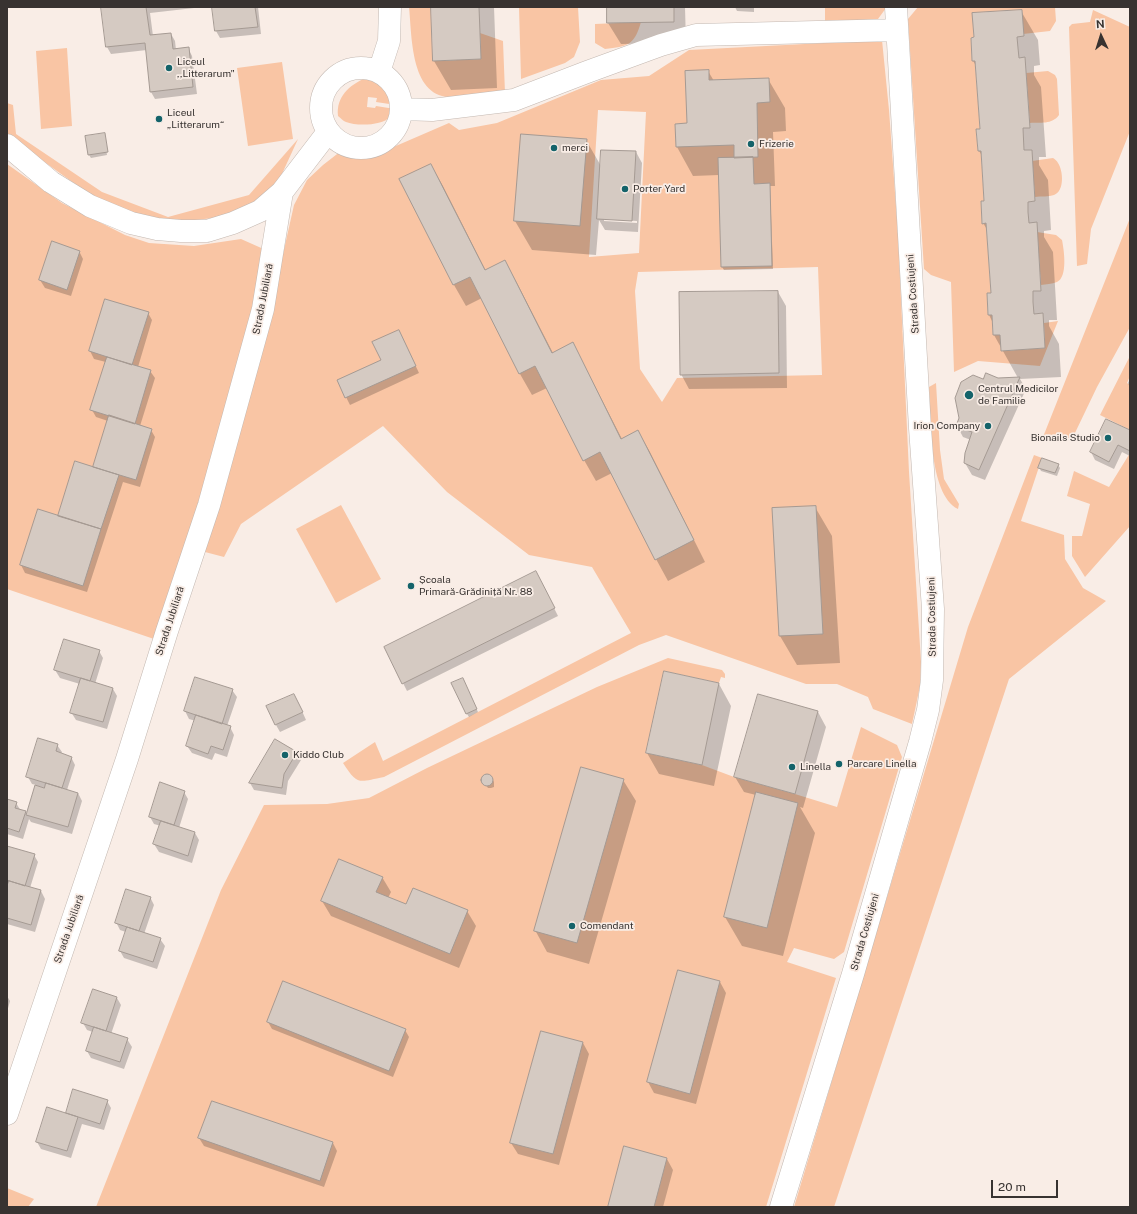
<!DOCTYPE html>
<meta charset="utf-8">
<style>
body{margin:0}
#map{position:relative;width:1137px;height:1214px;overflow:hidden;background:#f9ede6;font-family:"Public Sans",sans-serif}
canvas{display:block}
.frame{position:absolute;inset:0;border:8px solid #383331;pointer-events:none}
.north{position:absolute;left:1081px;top:16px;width:40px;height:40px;-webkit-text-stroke:3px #f9ede6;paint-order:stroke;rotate:356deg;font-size:11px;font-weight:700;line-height:16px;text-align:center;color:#383331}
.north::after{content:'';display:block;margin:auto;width:14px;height:18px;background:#383331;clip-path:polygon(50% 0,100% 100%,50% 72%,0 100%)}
.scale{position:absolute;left:991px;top:1180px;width:67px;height:18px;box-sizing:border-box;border:2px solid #383331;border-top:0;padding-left:5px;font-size:12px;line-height:14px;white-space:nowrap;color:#383331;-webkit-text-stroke:3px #f9ede6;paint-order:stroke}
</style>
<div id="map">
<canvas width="1137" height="1214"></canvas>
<div class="frame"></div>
<div class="north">N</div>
<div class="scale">20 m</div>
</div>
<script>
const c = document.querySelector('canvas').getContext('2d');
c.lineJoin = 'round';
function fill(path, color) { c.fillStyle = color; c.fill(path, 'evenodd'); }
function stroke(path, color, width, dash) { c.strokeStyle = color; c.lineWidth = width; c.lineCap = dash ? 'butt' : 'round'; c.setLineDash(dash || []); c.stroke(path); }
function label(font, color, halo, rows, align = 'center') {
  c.font = font + ' "Public Sans",sans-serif'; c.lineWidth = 3.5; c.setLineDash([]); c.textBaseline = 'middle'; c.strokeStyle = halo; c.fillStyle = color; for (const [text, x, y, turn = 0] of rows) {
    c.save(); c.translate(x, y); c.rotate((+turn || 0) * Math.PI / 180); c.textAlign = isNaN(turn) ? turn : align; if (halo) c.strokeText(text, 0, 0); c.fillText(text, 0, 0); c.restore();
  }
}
fill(new Path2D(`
 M409,7H431L433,61L481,59L480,33L503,41L505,93C487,94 467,98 449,97C410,95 412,35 409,7Z
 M519,7H578L580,42L574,57L565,63L521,79Z
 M825,7H886V8L878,19L825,23Z
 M918,7H1055L1056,21L1050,31L1023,34L1022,10L973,13L974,37L971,38L972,61H975L980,129H976L978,151H981L984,201L981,202L982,223H986L991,293H987L988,315H992L993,335H1000L1001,351L1045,348L1044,323L1058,321L1040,366L978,361L954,372L951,282L931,275L924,269L908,19Z
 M1093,10L1130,27V131L1091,229L1087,264L1077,266L1069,27L1072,24L1090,22Z
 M641,22C634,46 628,46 605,49L595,43V24Z
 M882,40L889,110L898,234L909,472L921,662L920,686L912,724L873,709L868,697L837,684H806L666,635L639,645L384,777C358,782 358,786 343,763L375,742L383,761L631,633L592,567L529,555L447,492L383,426L241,524L224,557L205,552L270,312L294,205L307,180L323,165L341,151L375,155L449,123L459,130L497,123L601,80L649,76L689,50ZM598,110L646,112L639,253L589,257ZM818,267L822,375L677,378L662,402L640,369L635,291L638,272Z
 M67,48L72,126L41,129L36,51Z
 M282,62L293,139L248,146L237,68Z
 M1048,71L1055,75L1057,79L1059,115C1052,125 1040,122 1030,123L1026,73Z
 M366,78C382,78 396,87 396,105L376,102L377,98L368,97L367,107L375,108L376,106L395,109C393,111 392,115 390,117C382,126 356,126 346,122C343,121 341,118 338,116C336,97 349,85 366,78Z
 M7,103L13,105L16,134L102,192L168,217L249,195L298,139L281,176L266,196L222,217L168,223L134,213L96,199L11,138L7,135Z
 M1053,158C1055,159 1057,161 1058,163C1063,170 1065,191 1054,195C1049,197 1041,196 1035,197L1032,161Z
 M7,164L62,203L125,235L149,243L194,246L241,239L268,251L217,448L154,639L7,589Z
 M1130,218V327L1097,387L1074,435C1064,442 1056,440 1044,440L1043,437Z
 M1037,232L1056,235L1062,240C1064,250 1068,277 1057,282C1052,284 1046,284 1041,285Z
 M1130,356V376L1127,383L1130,385V430L1100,415Z
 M936,383L940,450L944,479L959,504L958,509C928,494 931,417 929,387Z
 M1130,453V526L1085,577L1072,556V536H1082L1090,504L1067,496L1074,471L1109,487Z
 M1034,455L1042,458L1021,521L1064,535L1065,559L1083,588L1106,601L1009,679L834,1207H794L968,627Z
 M341,505L381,579L336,603L296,529Z
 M668,658L722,670L725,674V678L721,677L719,683L664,671L646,753L702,765L734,777L795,794L837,807L861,727L897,745L902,757L844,952L834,959L794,948L787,962L836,978L766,1207H96L221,890L264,805L327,804L369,798L427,768L597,687Z
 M7,1188L34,1199L28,1207H7Z`), '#f9c5a4');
fill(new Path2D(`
 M102,7H203L150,13L153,36L171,34L175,41L176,50L188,48L192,56L197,94L155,99L151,92L147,50L111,54L107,47Z
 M213,7H258L261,34L220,38L216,31Z
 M432,7H494L497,88L451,90L434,61Z
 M608,7H685L686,43L621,44L608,23Z
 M735,7H754V12L737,11Z
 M1021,11L1038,40L1040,65L1034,66V75L1041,87L1046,157H1039V165L1048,180L1051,230L1044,231V237L1053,252L1057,320H1049V326L1059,344L1061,377L1020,379L1026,389L985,480L972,475L965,463L971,440L963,437L957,426L984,381L1018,378L994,335L993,323L989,315L988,294L992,293L988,231L983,223L986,202L983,157L979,151L981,130L977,67L973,61Z
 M708,71L714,81L768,79L785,108L786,131L773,132L775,186H770L773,269L724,270L722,267L719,175L693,176L677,147L688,124Z
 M104,136L107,155L91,158L89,155Z
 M586,140L601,166L636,152L642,163L638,232L605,230L599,220L596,255L532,250L515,221ZM604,219L637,221V223L604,221Z
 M431,165L443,186L486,271L505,261L517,283L553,353L572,344L584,365L622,439L638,431L650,452L705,562L668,581L656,559L612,473L596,481L584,460L547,388L532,395L520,374L482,298L466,306L454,285L401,180Z
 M79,251L83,259L71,296L45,288L40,280Z
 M778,292L786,306L787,388L689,389L681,374Z
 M106,300L148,313L152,320L138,367L150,371L155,378L140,426L151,430L155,437L140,487L123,482L87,592L25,573L21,565L58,517L94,468L108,421L96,417L92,410L106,362L94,359L90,351Z
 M399,331L419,373L350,405L338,381L382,361Z
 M1130,379V388L1128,383Z
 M1130,431V456L1122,452L1114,469L1095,460L1091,452Z
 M1058,465L1060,468L1057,476L1041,471L1039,467Z
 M815,507L832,536L840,663L797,665L780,636L773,509Z
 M540,580L558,616L407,691L403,683Z
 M99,651L103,658L95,684L113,689L117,696L107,729L76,720L71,712L80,684L60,678L55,670Z
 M464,683L478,712L469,717L467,714Z
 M719,684L731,706L714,786L659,774L647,753Z
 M232,690L237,697L227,726L230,727L234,735L227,757L215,753L212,760L192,753L187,746L196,721L189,719L185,711Z
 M758,696L818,712L826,727L803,808L800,807L815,833L783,956L742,946L725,917L756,795L744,792L735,777Z
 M298,702L306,720L280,732L276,725Z
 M57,745L62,752L61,754L71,757L75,765L67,790L78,793L82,801L72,834L31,822L29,819L23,839L7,834V800L16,803L21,811L25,812L27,815L36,785L32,784L28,777Z
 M297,752L301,760L288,781L286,795L254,790L250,783Z
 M485,775H490L494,782V787L491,788H488L483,781Z
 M623,780L636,801L589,964L547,952L535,930Z
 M184,792L188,799L179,828L195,833L199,840L192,863L159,852L154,844L161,826L154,824L150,817Z
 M7,847L34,855L38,862L30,888L41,891L45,899L35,932L7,924L8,886H7Z
 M382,877L391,892L388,898L407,906L467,911L476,926L459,968L331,916L322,901Z
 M150,897L154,905L144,934L160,939L165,946L157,969L124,958L120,951L126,932L120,930L116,922Z
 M720,982L726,993L696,1104L654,1093L648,1082Z
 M94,990L117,998L121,1005L111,1034L127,1039L132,1047L124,1069L91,1058L87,1051L93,1032L87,1030L83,1023Z
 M7,996L10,1001L7,1012Z
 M268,1022L405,1030L409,1037L393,1077L272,1029Z
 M541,1032L583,1043L589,1054L559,1165L518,1154L511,1143Z
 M74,1091L107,1101L111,1108L104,1130L82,1124L71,1158L41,1149L37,1142L66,1115Z
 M212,1102L333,1143L337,1151L324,1187L204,1146L199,1138Z
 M667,1159L673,1170L663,1207H609Z`), '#0003');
const building = new Path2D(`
 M101,7H146L150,35L171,33L173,49L189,47L193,87L150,92L145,43L106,47Z
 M212,7H255L258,27L215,31Z
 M431,7H479L481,59L433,61Z
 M607,7H674V22L607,23Z
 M1022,10L1024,36L1017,37L1018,48L1019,58L1025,57L1030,128H1023L1024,150H1032L1035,201L1028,202V212L1029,223L1037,222L1041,291H1033V302L1034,314L1043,313L1045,348L1001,351L1000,335H993L992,315H988L987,293H991L986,223L982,224L981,201H984L981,151H978L976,129H980L975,61H972L971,38L974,37L972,13Z
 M709,70V80L769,78L770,102L757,103L758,157L734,158V145L676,147L675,124L687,123L685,71Z
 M105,133L108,152L88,155L85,136Z
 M521,134L587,139L580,226L514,221Z
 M601,150L636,151L632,221L597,219Z
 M753,157L754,184L770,183L772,266L721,267L718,158Z
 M431,164L485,270L505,260L552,353L573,342L621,439L638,430L694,540L655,560L600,452L583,461L535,366L519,374L470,277L453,285L399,179Z
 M52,241L80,251L67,290L39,280Z
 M778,291L779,373L680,375L679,292Z
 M105,299L149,312L132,365L89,351Z
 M399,330L416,366L345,398L337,380L381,360L372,342Z
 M107,357L151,370L135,424L90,410Z
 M986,373L998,378L1020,377L979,470L964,463L965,453L972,432L956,426L959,418L955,398L961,382L973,375L983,379Z
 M109,415L152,429L136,480L93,467Z
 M1106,419L1130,430V451L1118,445L1109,462L1090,452Z
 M1042,458L1059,464L1055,473L1038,468Z
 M75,461L119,475L101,529L58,516Z
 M816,506L823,634L779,636L772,508Z
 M38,509L101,529L83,586L20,565Z
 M536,571L555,608L402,684L384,647Z
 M64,639L100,650L90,681L54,670Z
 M664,671L719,683L702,765L646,753Z
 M195,677L233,689L222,724L184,711Z
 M81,678L113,688L103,722L70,713Z
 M463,678L477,709L466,714L451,683Z
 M294,694L303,712L275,725L266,706Z
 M758,694L818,711L795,794L734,777Z
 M196,715L231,726L223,750L211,746L208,754L186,746Z
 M38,738L58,744L56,751L72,757L62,788L26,777Z
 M275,739L297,752L284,774L282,788L249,783Z
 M581,767L624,779L577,943L534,931Z
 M481 780a6 6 0 1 1 12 0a6 6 0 1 1-12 0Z
 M160,782L185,791L174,825L149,817Z
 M46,783L78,793L68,827L26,815L35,785L44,788Z
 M756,792L798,803L767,928L724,917Z
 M7,799L17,802L15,808L26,811L19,832L7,828Z
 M161,821L195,832L188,856L153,844Z
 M7,846L35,854L25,886L7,880Z
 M339,859L383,877L376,892L406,904L413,888L468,910L450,954L321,901Z
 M9,881L41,890L31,925L7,918V886Z
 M126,889L151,897L139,931L115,923Z
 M127,927L161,938L153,962L119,951Z
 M678,970L720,981L690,1094L647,1082Z
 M283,981L406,1029L389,1071L267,1022Z
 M93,989L117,997L106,1031L81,1023Z
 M94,1027L128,1038L120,1062L86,1051Z
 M541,1031L583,1042L553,1154L510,1143Z
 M73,1089L108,1100L100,1124L66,1113Z
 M212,1101L333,1142L320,1181L198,1138Z
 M47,1107L78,1117L67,1151L36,1142Z
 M624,1146L667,1158L654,1207H608Z`);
fill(building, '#d5cac2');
stroke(building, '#a59a93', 1);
const minor = new Path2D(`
 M321 108a40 40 0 1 1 80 0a40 40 0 1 1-80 0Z
 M379,72L389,41L390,7
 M401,109L432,110L514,100L587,72L661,45L696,35L897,30
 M7,145L51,182L90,206L131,223L157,229L181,231H207L233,223L260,211L282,192
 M7,1114L127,759L167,631L209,505L263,309L282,192L328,132
 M781,1207L853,974L920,742L928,710L932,680L933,609L920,428L896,7`);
stroke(minor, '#c3b8b1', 23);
stroke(minor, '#fff', 22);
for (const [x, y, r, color] of [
 [169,68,4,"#14636a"],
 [159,119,4,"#14636a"],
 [751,144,4,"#14636a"],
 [554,148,4,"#14636a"],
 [625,189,4,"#14636a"],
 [969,395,5,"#14636a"],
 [988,426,4,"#14636a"],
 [1108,438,4,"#14636a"],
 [411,586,4,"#14636a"],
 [285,755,4,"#14636a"],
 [839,764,4,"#14636a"],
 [792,767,4,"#14636a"],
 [572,926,4,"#14636a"]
]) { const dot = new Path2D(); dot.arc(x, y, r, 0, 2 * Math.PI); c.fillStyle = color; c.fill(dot); stroke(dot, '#f9ede6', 1.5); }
label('10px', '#383331', '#f9ede6', [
 ["Liceul",177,62],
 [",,Litterarum\"",177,74],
 ["Liceul",167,113],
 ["„Litterarum“",167,125],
 ["Frizerie",759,144],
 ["merci",562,148],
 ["Porter Yard",633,189],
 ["Centrul Medicilor",978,389],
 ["de Familie",978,401],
 ["Irion Company",980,426,"right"],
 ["Bionails Studio",1100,438,"right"],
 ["Școala",419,580],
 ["Primară-Grădiniță Nr. 88",419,592],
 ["Kiddo Club",293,755],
 ["Parcare Linella",847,764],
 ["Linella",800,767],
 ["Comendant",580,926]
], 'left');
label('10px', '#383331', '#f9ede6', [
 ["Strada Costiujeni",913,294,-94],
 ["Strada Jubiliară",263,299,-79],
 ["Strada Costiujeni",932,617,-91],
 ["Strada Jubiliară",170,621,-72],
 ["Strada Jubiliară",69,929,-71],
 ["Strada Costiujeni",865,932,-74]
]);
</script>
